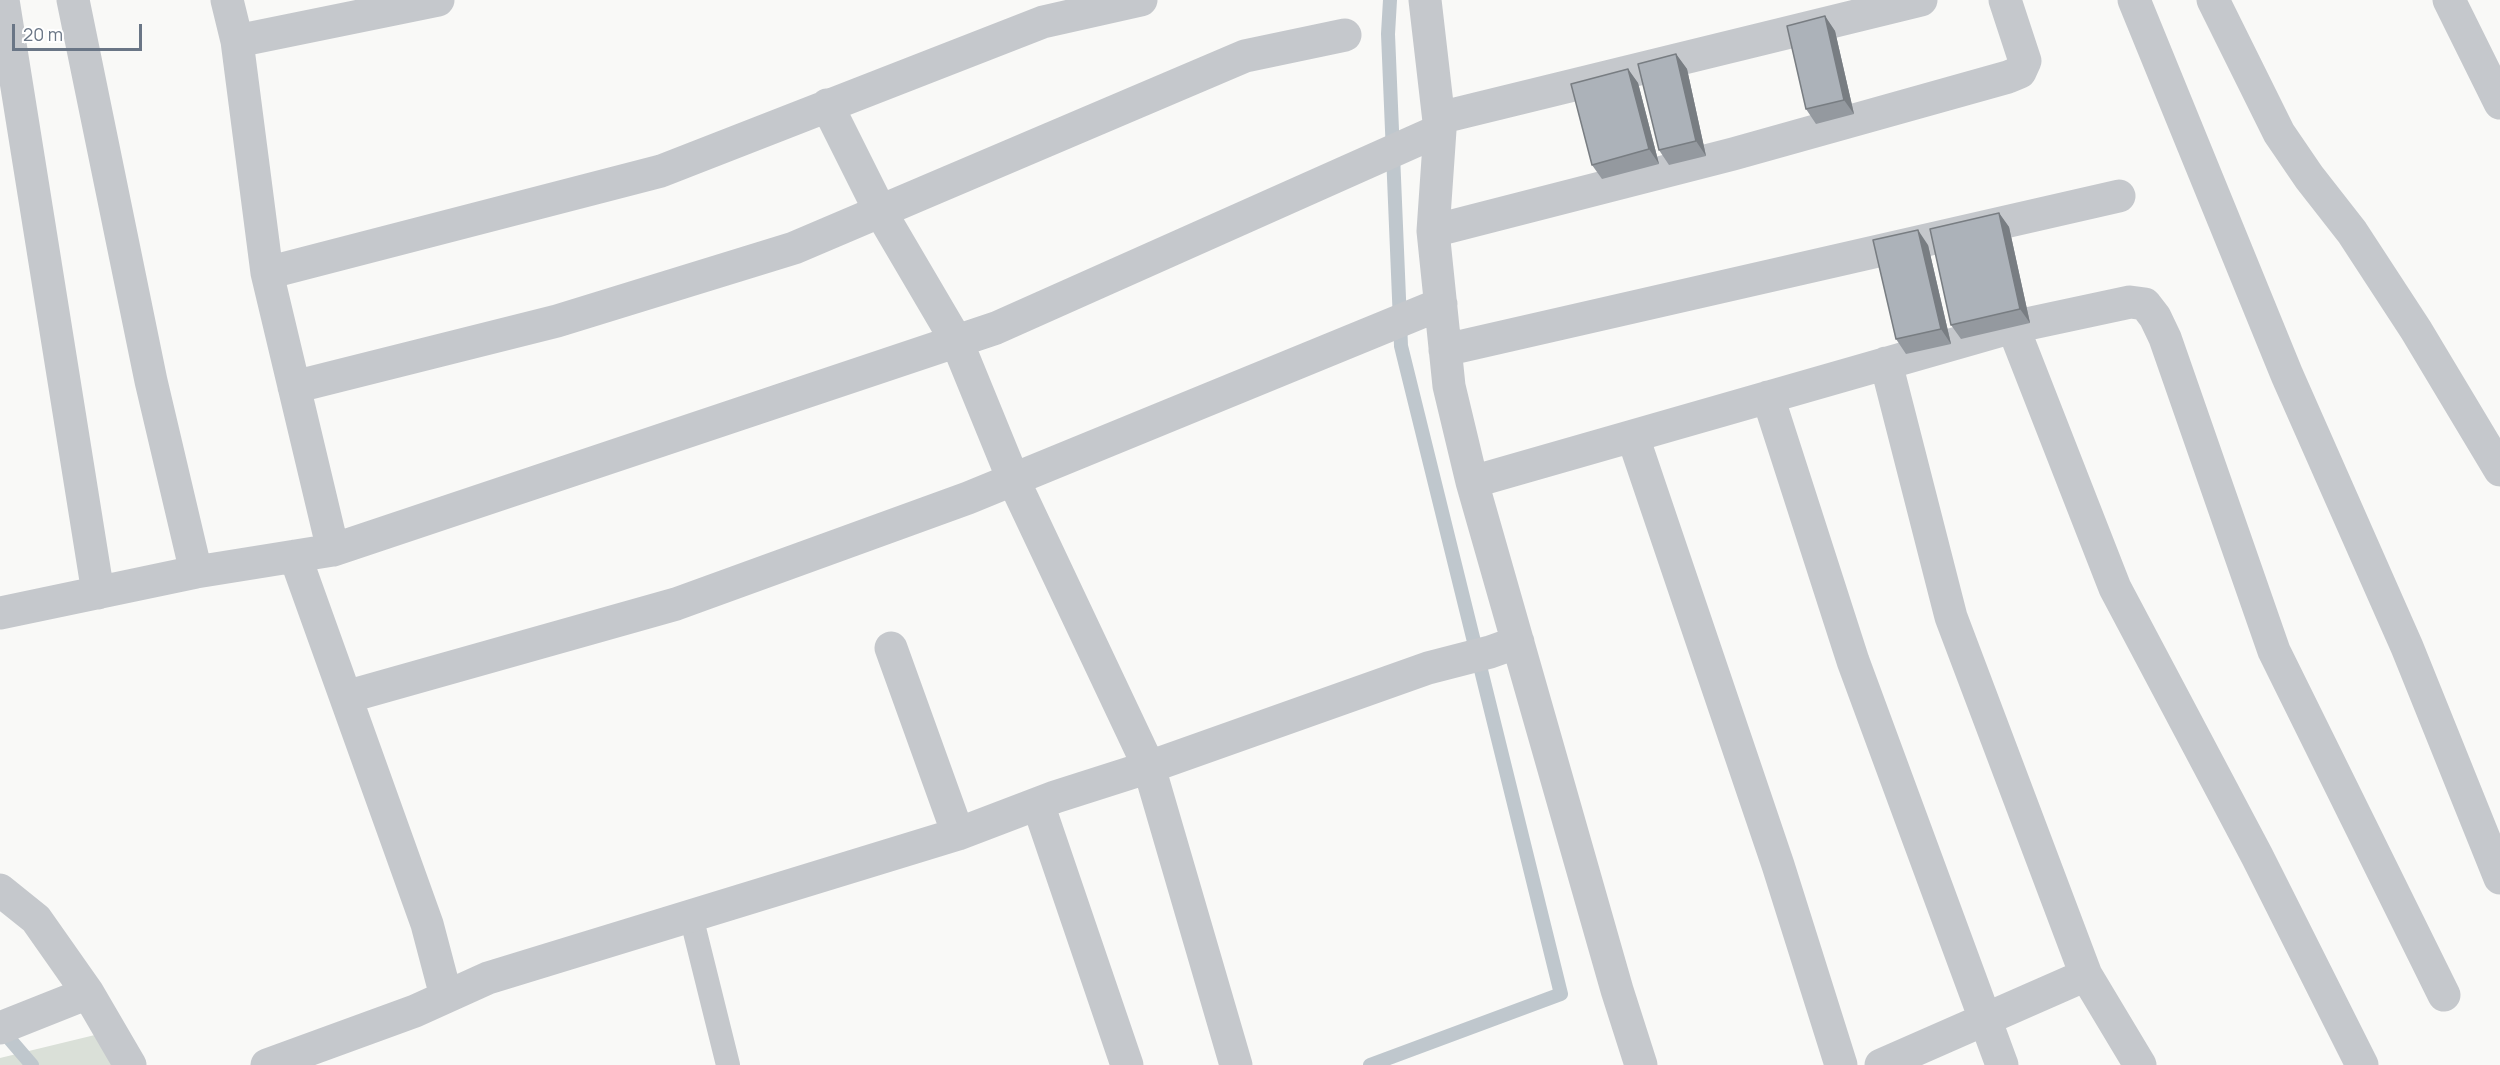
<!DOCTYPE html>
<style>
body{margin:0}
#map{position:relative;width:2500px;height:1065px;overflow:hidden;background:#f9f9f7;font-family:Manrope,sans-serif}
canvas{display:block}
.scale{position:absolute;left:12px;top:24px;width:130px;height:27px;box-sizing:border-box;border:3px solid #6a7686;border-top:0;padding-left:8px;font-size:18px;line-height:21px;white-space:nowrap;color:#6a7686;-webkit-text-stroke:4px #fff;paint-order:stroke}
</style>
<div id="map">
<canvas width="2500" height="1065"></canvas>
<div class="scale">20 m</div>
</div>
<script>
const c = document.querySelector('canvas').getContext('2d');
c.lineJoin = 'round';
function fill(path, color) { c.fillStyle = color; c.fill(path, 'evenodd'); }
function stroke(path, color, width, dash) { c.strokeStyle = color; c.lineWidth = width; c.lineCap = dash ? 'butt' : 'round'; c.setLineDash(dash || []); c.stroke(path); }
fill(new Path2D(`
 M99,1034L116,1065H0V1058Z`), '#dae0d8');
stroke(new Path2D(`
 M1,1029L32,1065
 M1370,1065L1561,994L1401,346L1388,34L1390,0`), '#bfc7cd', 14);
stroke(new Path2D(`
 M691,916L728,1065`), '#c5c8cc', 24);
stroke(new Path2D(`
 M3,0L98,593
 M73,0L151,381L196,572
 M227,0L237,41
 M1425,0L1440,130L1433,231L1449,386L1472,482L1617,990L1641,1065
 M2134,0L2287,375L2407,647L2500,878
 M2213,0L2279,133L2309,177L2352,232L2416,330L2500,470
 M2449,0L2500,103
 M827,105L880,211L957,342L1013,479L1149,767L1236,1065
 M1439,118L1921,0
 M1433,231L1733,154L2008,77L2020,72L2025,61L2005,0
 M267,273L237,41L438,0
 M2013,327L2115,588L2257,856L2362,1065
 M1445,350L2119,196
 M1886,363L1951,617L2086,975L2140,1065
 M294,387L557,321L794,248L1245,56L1345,35
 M1768,397L1853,661L2002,1065
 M1633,437L1778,865L1841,1065
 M1472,482L2013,327L2130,302L2145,304L2155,317L2165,338L2274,651L2444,995
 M333,550L996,328L1440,130
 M295,556L427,924L446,996
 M0,613L196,572L333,550L267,273L661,171L1043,22L1141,0
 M891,648L958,834
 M346,697L676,604L968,498L1441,304
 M1038,804L1127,1065
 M0,890L36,919L88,993
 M0,1028L88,993L130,1065
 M267,1065L415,1011L488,978L958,834L1055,797L1149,767L1428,668L1490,652L1518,642
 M1881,1065L2086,975`), '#c5c8cc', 33);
fill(new Path2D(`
 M1825,16L1835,31L1854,114L1816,124L1806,109Z
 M1676,54L1687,69L1706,156L1669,165L1659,150Z
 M1628,69L1638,83L1659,164L1602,179L1592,165Z
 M1999,213L2009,227L2030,323L1961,339L1951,325Z
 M1928,245L1951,344L1906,354L1896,339Z`), '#94999f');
fill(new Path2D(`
 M1825,16L1835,31L1854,114L1844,100Z
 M1676,54L1687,69L1706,156L1696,141Z
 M1628,69L1638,83L1659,164L1649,149Z
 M1999,213L2009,227L2030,323L2020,309Z
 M1918,230L1928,245L1951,344L1941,329Z`), '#787d82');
const building = new Path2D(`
 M1825,16L1844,100L1806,109L1787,26Z
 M1676,54L1696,141L1659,150L1638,64Z
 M1628,69L1649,149L1592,165L1571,84Z
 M1999,213L2020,309L1951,325L1930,229Z
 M1918,230L1941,329L1896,339L1873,240Z`);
fill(building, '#acb2b9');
stroke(building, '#787d82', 1.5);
</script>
